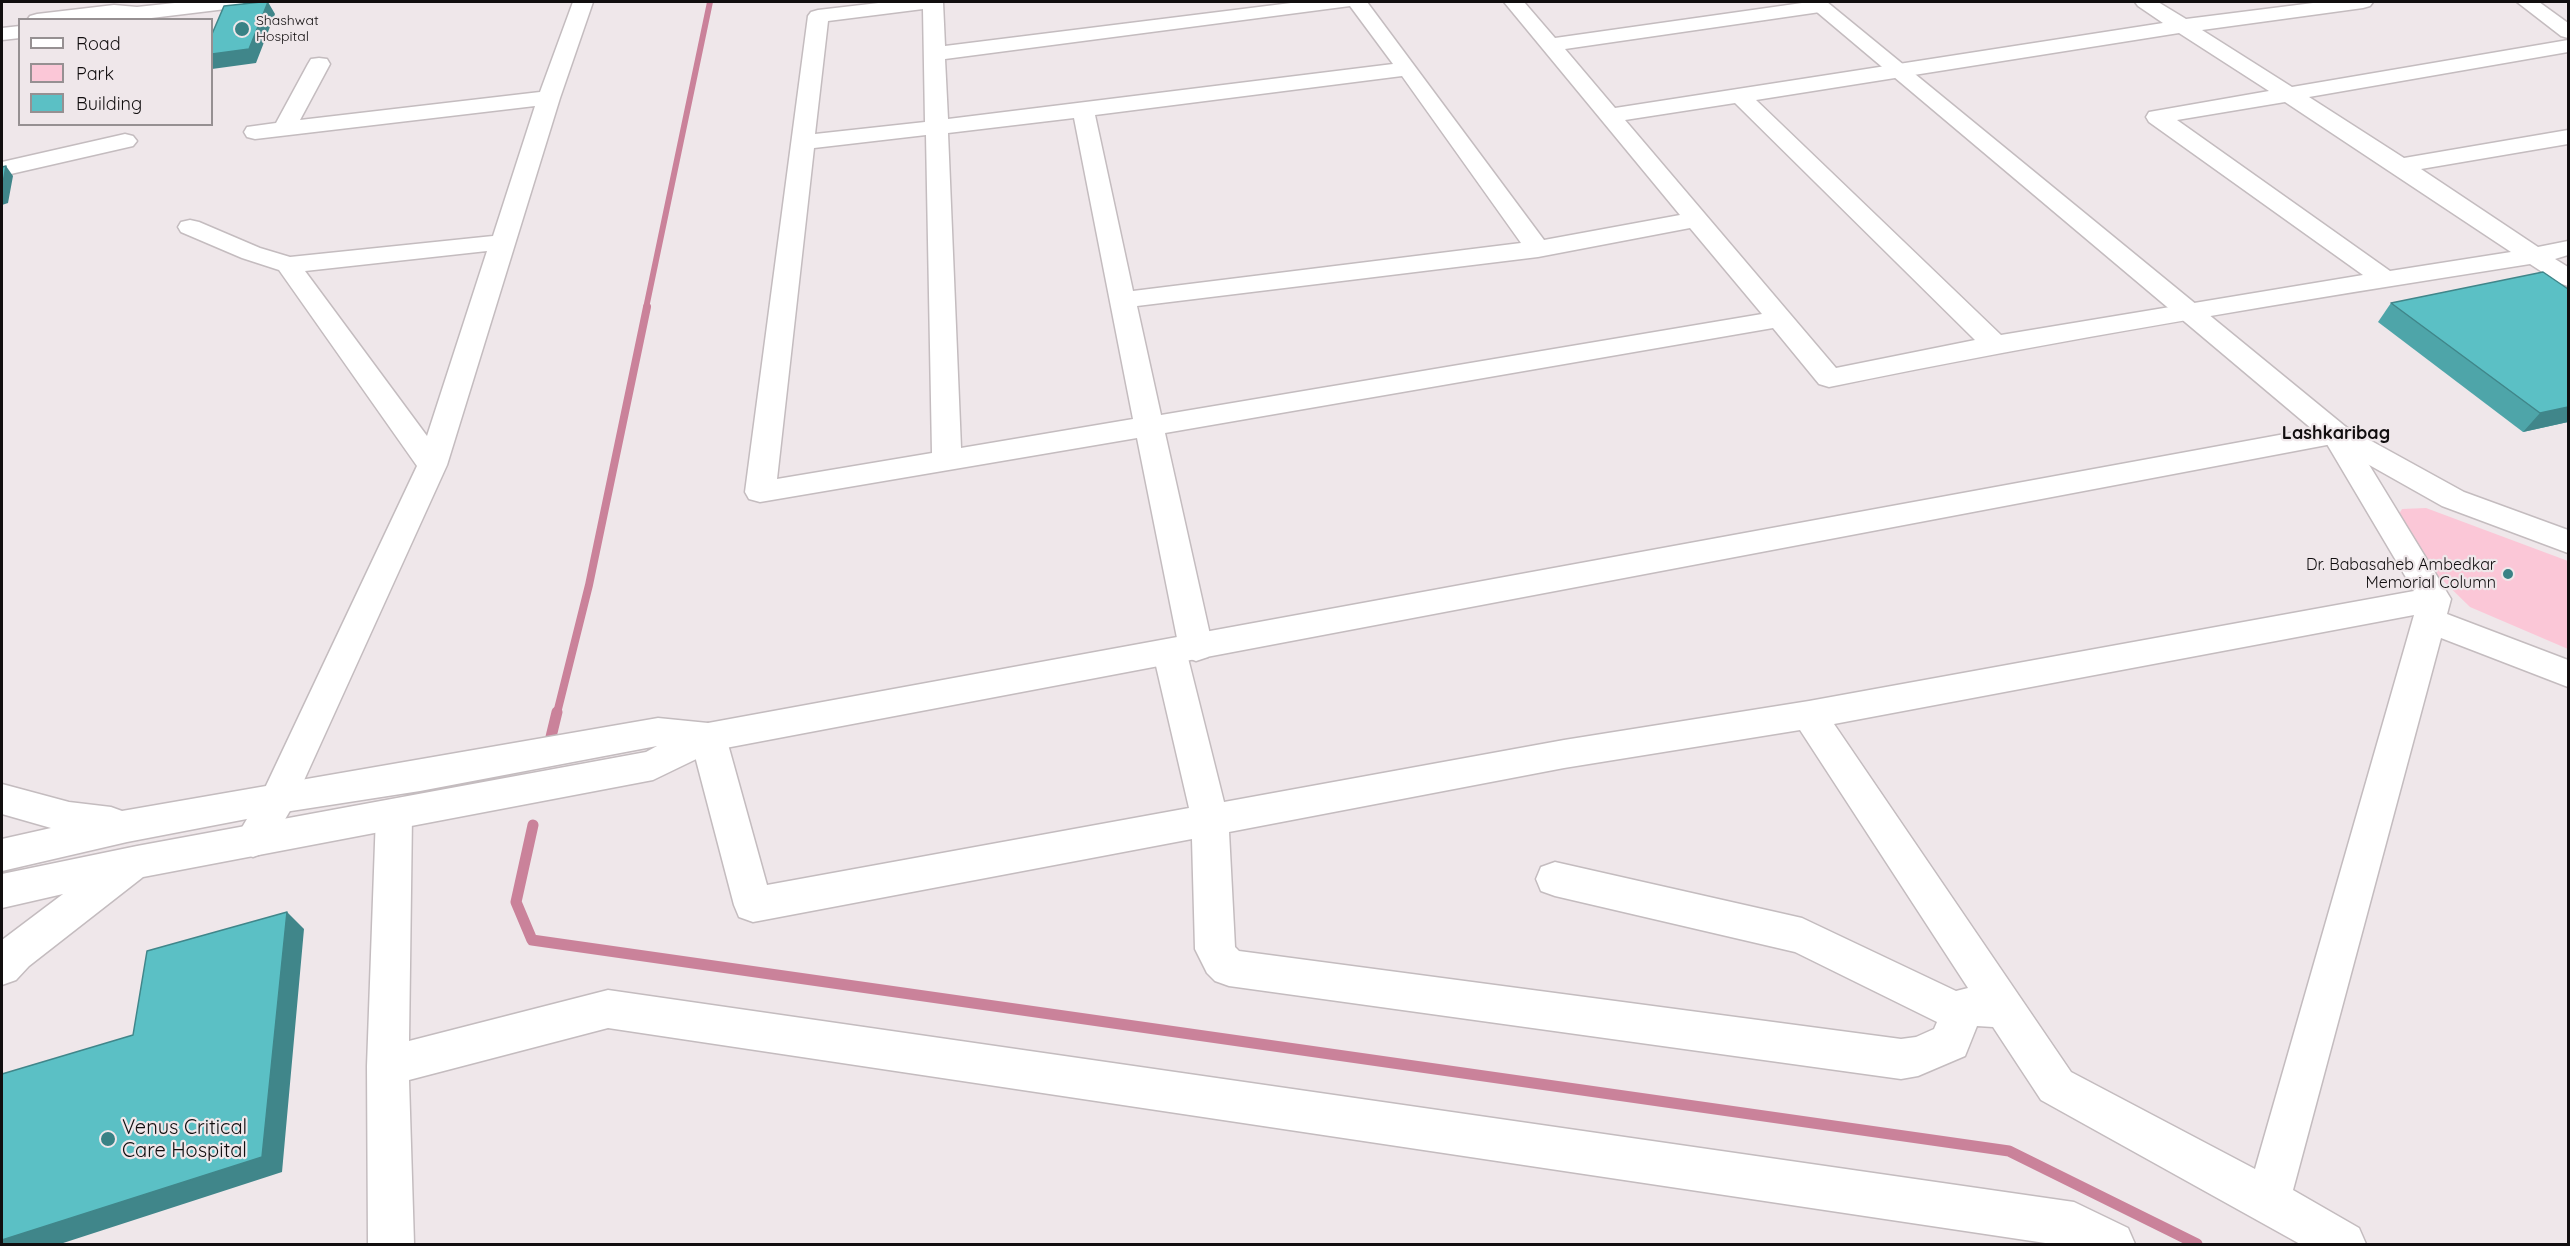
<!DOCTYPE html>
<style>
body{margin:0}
#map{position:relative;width:2570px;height:1246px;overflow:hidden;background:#efe7ea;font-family:Quicksand,sans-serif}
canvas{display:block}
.frame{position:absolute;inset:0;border:3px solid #110e0f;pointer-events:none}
.legend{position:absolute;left:18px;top:18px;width:195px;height:108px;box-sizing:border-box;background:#efe7ea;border:2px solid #969092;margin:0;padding:8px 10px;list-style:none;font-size:18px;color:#110e0f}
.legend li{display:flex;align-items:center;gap:12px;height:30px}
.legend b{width:30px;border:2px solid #969092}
</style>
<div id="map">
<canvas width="2570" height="1246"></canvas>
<div class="frame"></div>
<ul class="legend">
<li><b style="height:8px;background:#fff"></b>Road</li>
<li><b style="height:16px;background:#fbc7d7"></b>Park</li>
<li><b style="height:16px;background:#5bc0c5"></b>Building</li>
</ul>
</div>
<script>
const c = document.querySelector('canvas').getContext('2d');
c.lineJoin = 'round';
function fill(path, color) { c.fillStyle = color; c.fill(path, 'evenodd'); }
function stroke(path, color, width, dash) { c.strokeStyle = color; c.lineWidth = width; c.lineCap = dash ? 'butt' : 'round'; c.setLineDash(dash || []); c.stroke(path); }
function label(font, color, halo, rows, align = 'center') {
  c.font = font + ' Quicksand,sans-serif'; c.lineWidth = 4.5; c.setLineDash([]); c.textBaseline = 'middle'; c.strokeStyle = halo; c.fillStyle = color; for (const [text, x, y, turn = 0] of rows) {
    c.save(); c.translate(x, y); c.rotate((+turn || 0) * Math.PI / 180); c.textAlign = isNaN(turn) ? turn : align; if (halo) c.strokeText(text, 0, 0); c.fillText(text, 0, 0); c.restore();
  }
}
fill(new Path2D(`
 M2426,508L2568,561V649L2470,607L2428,566L2395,521L2402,509Z`), '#fbc7d7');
stroke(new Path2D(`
 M646,308L710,2`), '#ca829a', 6);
stroke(new Path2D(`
 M557,713L589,585L647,307`), '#ca829a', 8);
stroke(new Path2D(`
 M550,741L557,712
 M533,825L516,902L532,940L2009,1151L2197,1244`), '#ca829a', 11);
const minor = new Path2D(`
 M573,2H593L560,98L447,465L291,809L266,852L253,857L240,852L234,841L264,790L417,466L279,270L242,258L181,232L178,227L181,222L190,220L199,222L260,248L290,257L493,236L535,106L255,139L247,137L244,132L247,127L276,123L308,64L311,59L319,58L327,59L330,64L300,120L540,92ZM487,251L427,436L305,271Z
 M887,2H943L945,46L1299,2H1367L1544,240L1680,215L1504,2H1524L1555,38L1809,2H1826L1830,6L1827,10L1820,12L1565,49L1615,108L2163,23L2138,6L2135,2H2158L2186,19L2321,2H2373L2370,6L2363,8L2202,30L2292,87L2568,40V52L2309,97L2404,158L2568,130V144L2421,169L2538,247L2568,241V255L2555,259L2568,267V286L2559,283L2530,264C2295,301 2061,339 1829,387L1819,384L1773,328L1165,433L1213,648L1208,657L1196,661L1188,658L1224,802L1564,740L1809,701L2414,591L2321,434L2326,427L2336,424L2346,427L2451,599L2447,614L2568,660V687L2441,638L2293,1190L2359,1228L2366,1244H2300L2041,1100L1993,1027L1977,1026L1965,1056L1918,1076L1901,1079L1229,986L1215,981L1207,973L1195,949L1192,839L753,922L739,917L734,905L690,737L695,727L708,723L721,727L726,737L767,885L1189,808L1153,653L1158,644L1170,640L1178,643L1137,438L760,502L749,499L745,492L808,16L811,12L818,10ZM1350,6L1393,64L948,119L945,59ZM923,9L925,122L815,134L828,21ZM2179,33L2269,91L2149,112L2146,117L2149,122L2363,275L2001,335L1756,100ZM1402,76L1521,243L1133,291L1095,115ZM2285,102L2511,252L2390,271L2177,120ZM1735,103L1975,340L1836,368L1625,120ZM1074,118L1133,419L961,448L948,133ZM926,135L932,453L777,479L814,148ZM1690,228L1762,314L1161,415L1137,306L1538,257ZM2414,615L2255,1169L2071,1072L1834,724ZM1800,730L1968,988L1956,991L1802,918L1555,862L1541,867L1536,879L1541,891L1555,896L1795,952L1937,1022L1934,1029L1916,1037L1901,1039L1239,951L1235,947L1229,832L1564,768Z
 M2517,2H2539L2568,23V38L2561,36Z
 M125,134L133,136L137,141L133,146L2,176V162Z
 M394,800L407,804L412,815L409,1041L608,990L2074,1202L2128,1228L2135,1244H2052L608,1028L409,1080L414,1244H368L367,1066L376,815L381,804Z`);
const tertiary = new Path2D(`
 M1805,2H1827L2346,427L2464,492L2568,530V553L2442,506L2332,444L715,750L653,780L143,877L29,966L16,980L2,985V940L63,894L2,908V874L137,846L646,752L657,746L420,791L278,813L127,842L2,871V839L51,828L2,814V784L69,802L111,807L122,811L658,718L708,723L2312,429Z`);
const secondary = new Path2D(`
 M184,2H244L241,6L234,8L135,20H27L30,16L37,14L114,5L137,7Z
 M20,26V38L2,40V28Z`);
stroke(minor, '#c4bcbf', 3);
stroke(tertiary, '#c4bcbf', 3);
stroke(secondary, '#c4bcbf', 3);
fill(minor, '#fff');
fill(tertiary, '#fff');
fill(secondary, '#fff');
fill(new Path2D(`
 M2568,289V422L2523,432L2378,322L2391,303Z`), '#4ea5a9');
fill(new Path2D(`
 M268,2L275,14L256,63L212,69V54Z
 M6,166L13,176L8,203L2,205V189Z
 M2568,407V422L2523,432L2540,413Z
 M287,912L304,929L282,1172L57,1245H2V1240Z`), '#40868a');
const building = new Path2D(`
 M261,2H268L249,49L212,54V34L224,6Z
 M6,166L2,189V167Z
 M2543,272L2568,289V407L2540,413L2391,303Z
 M287,912L262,1157L2,1240V1074L133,1035L147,951Z`);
fill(building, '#5bc0c5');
stroke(building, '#40868a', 1.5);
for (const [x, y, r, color] of [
 [242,29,8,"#398285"],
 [2508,574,6,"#398285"],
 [108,1139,8,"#398285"]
]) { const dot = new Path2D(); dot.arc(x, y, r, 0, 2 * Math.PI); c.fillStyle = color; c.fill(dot); stroke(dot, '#efe7ea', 2); }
label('14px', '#110e0f', '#efe7ea', [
 ["Shashwat",256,21],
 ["Hospital",256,37]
], 'left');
label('16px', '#110e0f', '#efe7ea', [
 ["Dr. Babasaheb Ambedkar",2496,565],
 ["Memorial Column",2496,583]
], 'right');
label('bold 18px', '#110e0f', '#efe7ea', [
 ["Lashkaribag",2336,434]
]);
label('20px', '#110e0f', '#efe7ea', [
 ["Venus Critical",122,1128],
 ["Care Hospital",122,1151]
], 'left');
</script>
